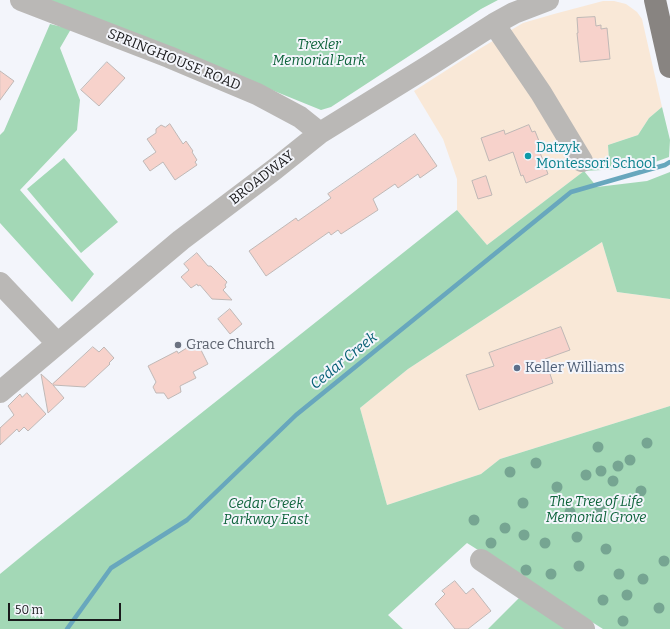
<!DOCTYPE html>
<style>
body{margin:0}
#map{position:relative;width:670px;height:629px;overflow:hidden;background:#f3f5fb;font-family:Bitter,serif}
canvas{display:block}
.scale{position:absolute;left:8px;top:603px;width:113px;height:18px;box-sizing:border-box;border:2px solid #1a1a1c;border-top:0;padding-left:5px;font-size:12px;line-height:14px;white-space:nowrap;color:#1a1a1c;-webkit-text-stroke:3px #f3f5fb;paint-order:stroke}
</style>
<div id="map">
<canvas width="670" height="629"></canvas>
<div class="scale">50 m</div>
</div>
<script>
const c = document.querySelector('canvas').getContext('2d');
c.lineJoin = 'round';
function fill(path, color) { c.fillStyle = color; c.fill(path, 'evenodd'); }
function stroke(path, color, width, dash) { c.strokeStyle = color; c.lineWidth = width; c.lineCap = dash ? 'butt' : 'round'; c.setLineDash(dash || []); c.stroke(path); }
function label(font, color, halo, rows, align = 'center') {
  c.font = font + ' Bitter,serif'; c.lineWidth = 4; c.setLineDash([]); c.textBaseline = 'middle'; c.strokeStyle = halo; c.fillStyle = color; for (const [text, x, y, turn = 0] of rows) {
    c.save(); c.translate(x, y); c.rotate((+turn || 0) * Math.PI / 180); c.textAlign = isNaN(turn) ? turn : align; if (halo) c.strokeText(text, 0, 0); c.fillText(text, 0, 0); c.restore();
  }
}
fill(new Path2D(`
 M603,1H614L626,4L637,12L642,19L662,107L649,118L638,135L608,145L609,160L591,164L584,171L487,245L457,210V179L443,139L414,91L481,48L523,23L554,14Z
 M602,242L617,292L670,299V406L500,459L481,474L387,505L360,408L408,369Z`), '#f9e8d7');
fill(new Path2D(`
 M50,0H498L481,9L331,107L321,110Z
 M50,24L71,29L60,48L80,100L77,130L20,190L94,274L72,302L0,223V135L4,131Z
 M662,107L670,140L669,157L644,166L620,169L584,171L597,187L647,181L670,172V299L617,292L602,242L408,369L360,408L387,505L481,474L500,459L670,406V629H603L467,543L388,615L403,629H0V574L39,542L457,210L487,245L584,171L591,163L609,160L608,145L638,135L649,118Z
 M64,158L118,222L81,253L27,189Z
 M521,596L572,629H488Z`), '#a3d8b6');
stroke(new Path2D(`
 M67,629L111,568L187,520L296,415L571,192L665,165L670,162`), '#68a7bd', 4.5);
const building = new Path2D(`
 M595,17L596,26L601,25V29L607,28L610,59L580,62L577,33H578L577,18Z
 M107,62L125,78L99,106L81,90Z
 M0,71L14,81L0,100Z
 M170,124L183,144L186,141L193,151L192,152L197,160L195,162L197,165L175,180L163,162L150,171L143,161L156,152L147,139L156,133V129L161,125L165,127Z
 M529,125L532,132L535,131L541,146L538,147L548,174L526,183L523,175L521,176L513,152L489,161L481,138L504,130L505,134Z
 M415,134L437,166L420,178L418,174L398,188L395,184L373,199L378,210L341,234L338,230L331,235L329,232L266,276L249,251L296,218L298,221L331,198L328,194Z
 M486,176L492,195L478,199L472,181Z
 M197,253L208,266H211L227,282L225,285L226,287L223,290L232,300L212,299L200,285L198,286L197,284L191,288L181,277L189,270L184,264Z
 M230,309L242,324L230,334L218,319Z
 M561,327L570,350L545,359L553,383L479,410L466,375L494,366L489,353Z
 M197,342L208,364L193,372L196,378L180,386L181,392L168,399L164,393H156L153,387L156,382L148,366L177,351L178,353Z
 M93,347L99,352L104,347L114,358L109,363L110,364L85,387L53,385L64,398L48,413L41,374L52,384Z
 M27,393L46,414L28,431L24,427L19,432L17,429L0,445V428L14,415L8,406L20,394L22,397Z
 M455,581L466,594L473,588L491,611L468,629H455L435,604L445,594L442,591Z`);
fill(building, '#f7d2cb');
stroke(building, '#bfb8b6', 1);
stroke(new Path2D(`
 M21,0L169,57L257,94L300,117L320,133
 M494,24L541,93L582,161
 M0,283L57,343
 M0,392L181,240L275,169L320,133L430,65L494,24L514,13L548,0
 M481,560L584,629`), '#bab8b6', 22);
stroke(new Path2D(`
 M655,0L670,67`), '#888481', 22);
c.fillStyle = '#76a592';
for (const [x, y] of [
 [647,443],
 [598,447],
 [630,460],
 [536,463],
 [618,466],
 [601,471],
 [510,472],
 [586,475],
 [613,481],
 [557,487],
 [641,491],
 [523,503],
 [600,509],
 [570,512],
 [474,520],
 [505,528],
 [524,535],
 [577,537],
 [491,543],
 [545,543],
 [606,549],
 [664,561],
 [579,566],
 [526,570],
 [551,574],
 [619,574],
 [643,579],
 [627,595],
 [603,600],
 [659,608],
 [623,621]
]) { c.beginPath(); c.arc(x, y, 5.5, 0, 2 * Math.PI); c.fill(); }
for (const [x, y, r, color] of [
 [528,156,4,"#0f9aa8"],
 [178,345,4,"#6b7280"],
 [517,368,4,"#5c6f8a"]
]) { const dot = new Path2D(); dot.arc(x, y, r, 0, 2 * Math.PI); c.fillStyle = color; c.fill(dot); stroke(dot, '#f3f5fb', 1.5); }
label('italic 14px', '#0f643c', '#f3f5fb', [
 ["Trexler",319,45],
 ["Memorial Park",319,61],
 ["The Tree of Life",596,502],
 ["Memorial Grove",596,518],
 ["Cedar Creek",266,504],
 ["Parkway East",266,520]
]);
label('14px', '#1a1a1c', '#f3f5fb', [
 ["SPRINGHOUSE ROAD",174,60,22],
 ["BROADWAY",262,178,-38]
]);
label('14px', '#0d838f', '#f3f5fb', [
 ["Datzyk",536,148],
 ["Montessori School",536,164]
], 'left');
label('14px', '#5b616d', '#f3f5fb', [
 ["Grace Church",186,345]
], 'left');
label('14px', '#4e5e75', '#f3f5fb', [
 ["Keller Williams",525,368]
], 'left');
label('italic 15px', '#045e74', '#f3f5fb', [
 ["Cedar Creek",344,361,-39]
]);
</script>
